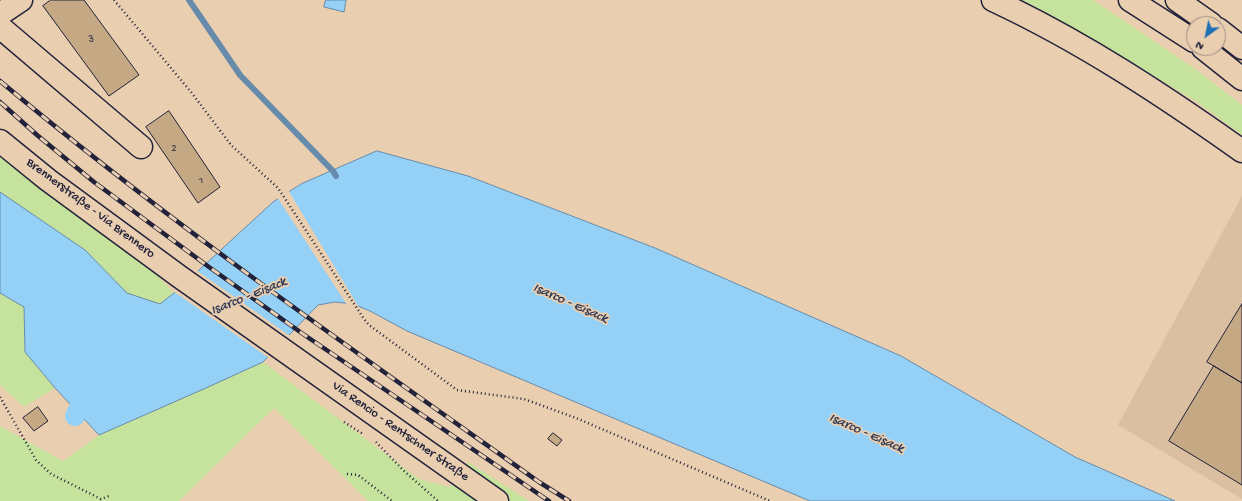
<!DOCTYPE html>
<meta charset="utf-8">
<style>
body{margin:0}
#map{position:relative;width:1242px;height:501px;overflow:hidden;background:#e9ceb0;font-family:"Gochi Hand",sans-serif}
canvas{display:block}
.north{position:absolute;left:1186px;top:16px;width:40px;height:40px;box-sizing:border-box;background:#e9ceb0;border:1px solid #998981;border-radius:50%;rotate:213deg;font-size:11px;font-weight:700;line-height:16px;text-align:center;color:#22223b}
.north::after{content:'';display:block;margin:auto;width:14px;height:18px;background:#1f6fb2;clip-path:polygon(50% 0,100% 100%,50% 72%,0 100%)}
</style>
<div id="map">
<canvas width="1242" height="501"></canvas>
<div class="north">N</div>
</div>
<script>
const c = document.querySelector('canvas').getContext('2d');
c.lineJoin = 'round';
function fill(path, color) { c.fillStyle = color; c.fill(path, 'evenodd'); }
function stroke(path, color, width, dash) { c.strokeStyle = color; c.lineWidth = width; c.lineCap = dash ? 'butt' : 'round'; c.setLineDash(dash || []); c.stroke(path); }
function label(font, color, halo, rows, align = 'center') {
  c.font = font + ' "Gochi Hand",sans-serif'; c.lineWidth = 3.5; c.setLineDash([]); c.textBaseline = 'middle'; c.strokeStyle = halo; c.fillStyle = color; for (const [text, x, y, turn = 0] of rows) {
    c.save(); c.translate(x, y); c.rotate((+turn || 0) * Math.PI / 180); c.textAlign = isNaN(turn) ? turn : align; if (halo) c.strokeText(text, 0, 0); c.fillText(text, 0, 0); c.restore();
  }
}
fill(new Path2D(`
 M1242,196V499L1118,425Z`), '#dac0a1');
fill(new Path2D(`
 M1022,0H1093L1194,68L1242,105V135L1197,102L1060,20Z
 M0,154L40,187L155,273L174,293L160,304L127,293L85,250L0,192Z
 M0,293L24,307L25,352L55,388L24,407L0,385Z
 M263,362L419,479L450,487L468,462L529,501H368L274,408L179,501H0V426L63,461L99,435L206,388Z`), '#c5e39c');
const water = new Path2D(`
 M326,0H346L344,12L324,7Z
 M377,151L468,176L655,248L901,356L1075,457L1175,501H810L407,331L370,311L353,304L335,302L318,305L263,362L206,388L99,435L55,388L25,352L24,307L0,293V192L85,250L127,293L160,304L174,293L273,202L301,184Z`);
fill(water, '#95d1f6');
stroke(water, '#678bab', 1);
fill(new Path2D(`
 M288,190L360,309L347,305L277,197Z
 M196,270L290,336L269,358L173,291Z`), '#e9ceb0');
stroke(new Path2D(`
 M189,0L240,75L333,171L336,176`), '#678bab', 6);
stroke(new Path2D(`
 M75,416L89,388`), '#95d1f6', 20);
const building = new Path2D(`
 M51,0H84L139,75L109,96L43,6Z
 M169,111L220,187L198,203L146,127Z
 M1242,304V383L1207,362Z
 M1214,366L1242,383V485L1169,441Z
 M38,407L48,421L34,431L23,418Z
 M553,433L562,440L557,446L548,439Z`);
fill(building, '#c5a884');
stroke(building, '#22223b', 1);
const street = new Path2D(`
 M0,14L21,0
 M0,27L141,147`);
const secondary = new Path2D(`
 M0,141L48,180L180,277L497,501`);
const primary = new Path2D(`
 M993,0C1081,41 1163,95 1242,151`);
const highway = new Path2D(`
 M1130,0L1194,41
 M1177,0L1211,24
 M1218,29L1242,48
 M1203,48L1242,79`);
stroke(street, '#22223b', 25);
stroke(secondary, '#22223b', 25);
stroke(primary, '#22223b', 25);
stroke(highway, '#22223b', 25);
stroke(new Path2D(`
 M114,0L191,92L231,145L278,188L364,319L369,325L457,390L524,399L576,418L770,501
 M0,397L36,460L51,474L101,499L109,496
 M344,422L363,434
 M376,442L403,470L438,501
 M347,474L358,475L392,501`), '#22223b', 2.5, [1, 3]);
stroke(street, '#e9ceb0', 22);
stroke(secondary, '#e9ceb0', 22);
stroke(primary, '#e9ceb0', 22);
stroke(highway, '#e9ceb0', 22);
const rail = new Path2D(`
 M0,81C172,225 356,352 539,482L569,501
 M0,102L37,135L94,182L209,267L303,334L549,501`);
stroke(rail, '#22223b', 4.5);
stroke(rail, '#e9ceb0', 3, [9]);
label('11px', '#4b444d', null, [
 ["3",91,40],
 ["2",174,149],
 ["1",201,181]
]);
label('13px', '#22223b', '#e9ceb0', [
 ["Brennerstraße - Via Brennero",90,209,37],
 ["Via Rencio - Rentschner Straße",400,432,35]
]);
label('italic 14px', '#333c57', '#e9ceb0', [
 ["Isarco - Eisack",249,297,-22],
 ["Isarco - Eisack",570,304,24],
 ["Isarco - Eisack",866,434,24]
]);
</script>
